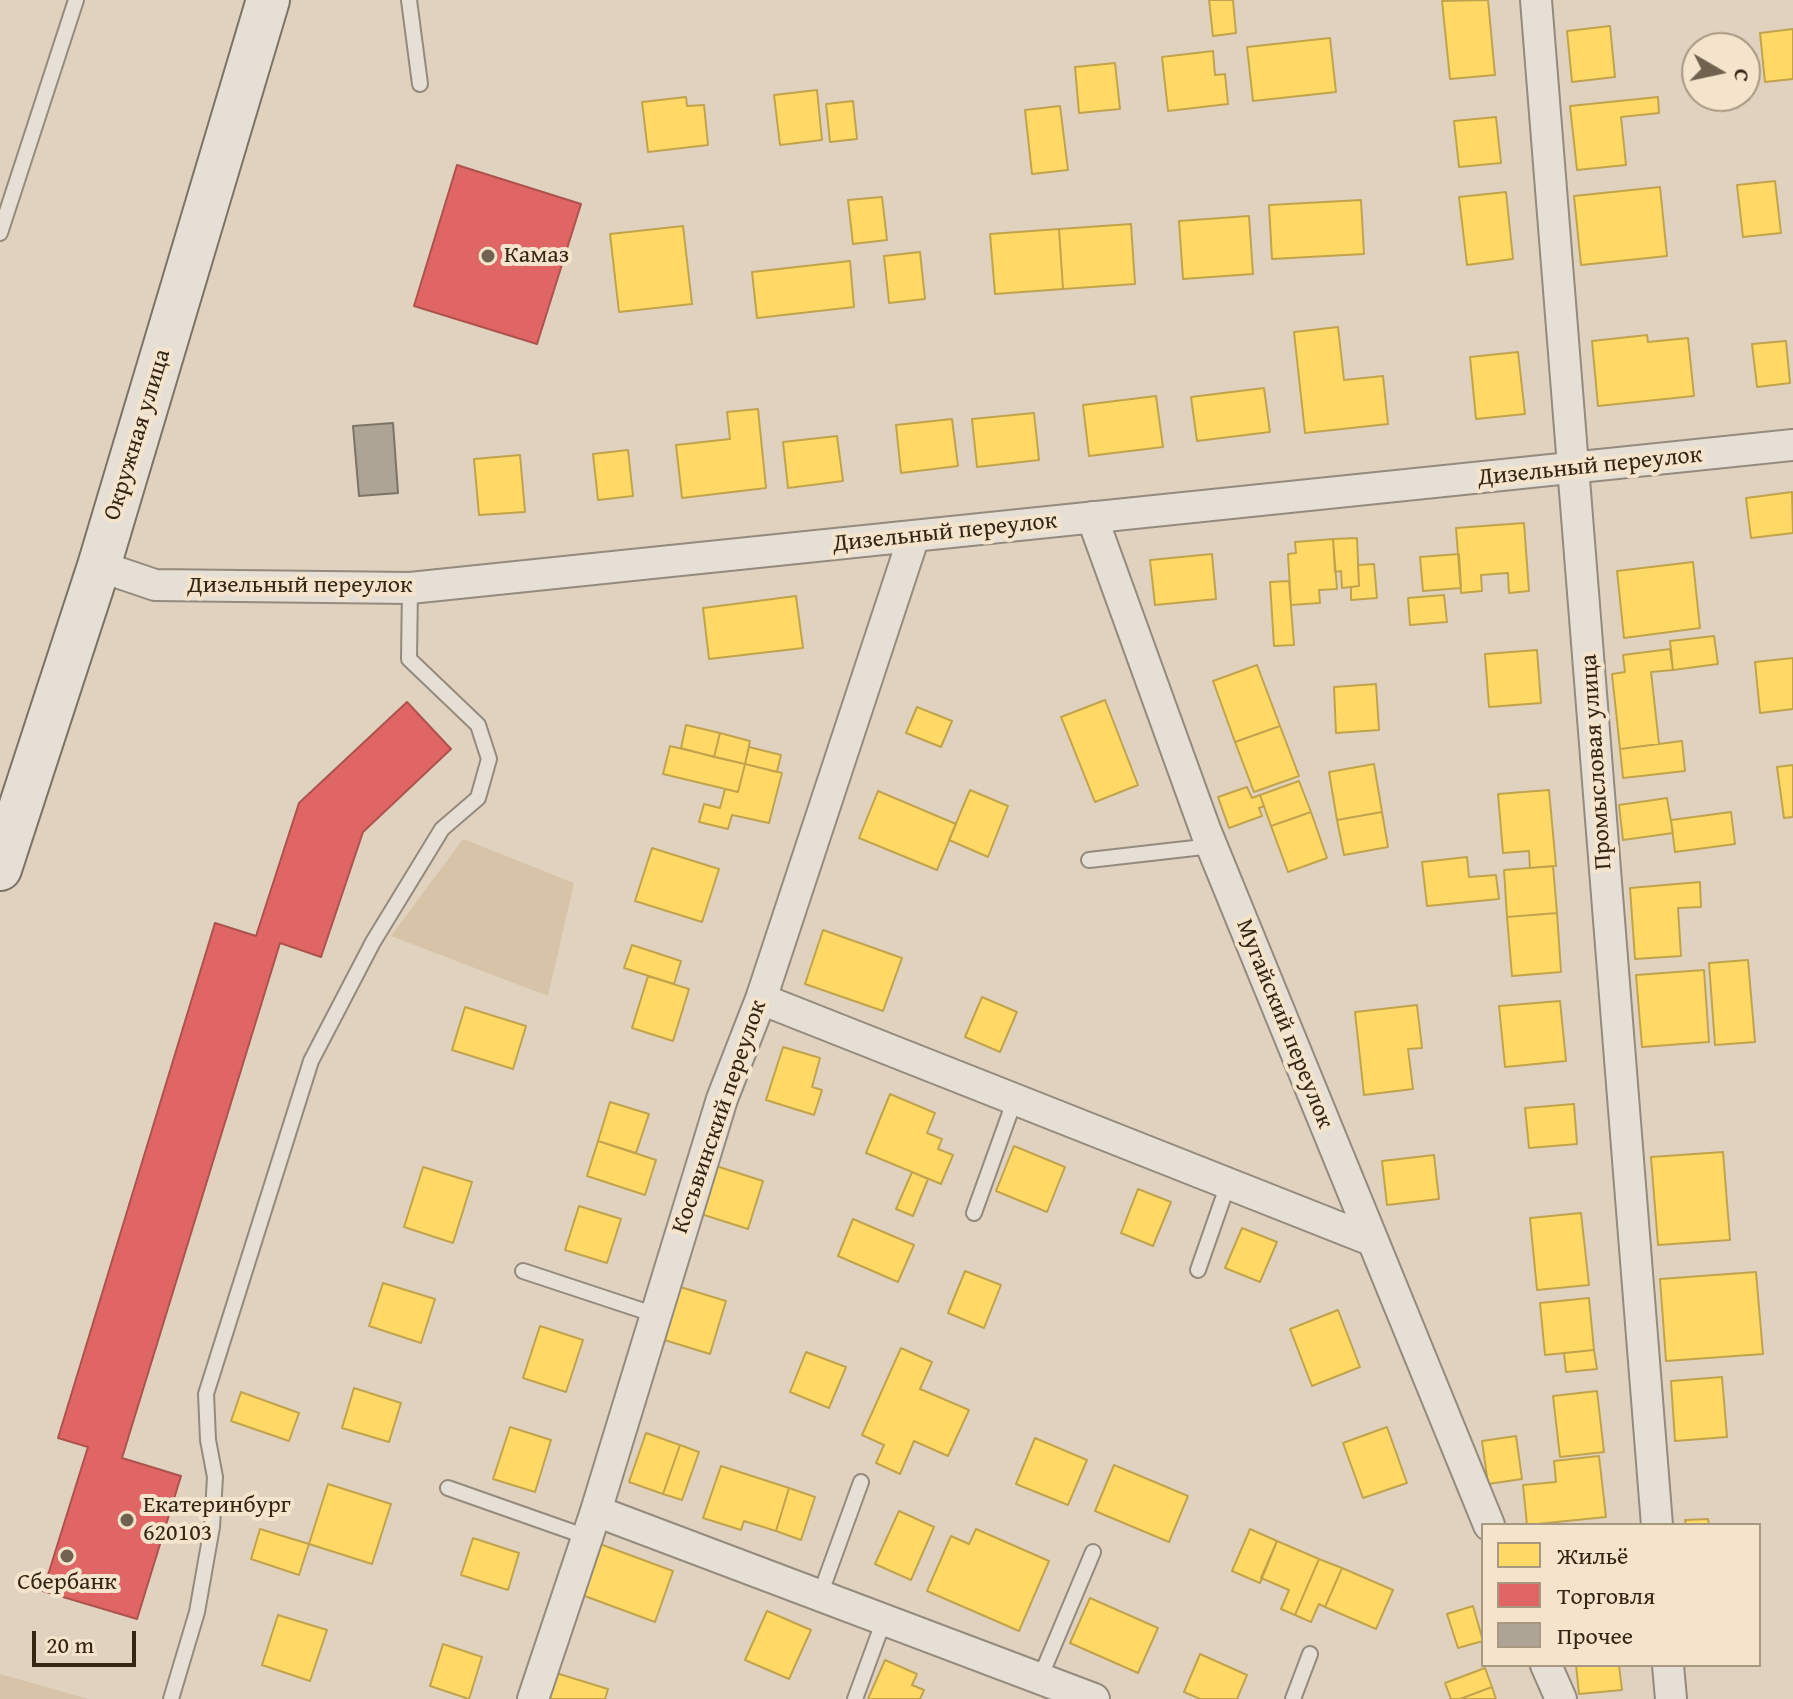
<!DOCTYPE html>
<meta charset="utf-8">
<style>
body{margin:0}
#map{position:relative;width:1793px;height:1699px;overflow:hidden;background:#e0d2be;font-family:"Gentium Book Plus",serif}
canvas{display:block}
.legend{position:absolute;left:1481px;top:1523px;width:280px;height:144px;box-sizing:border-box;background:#f4e4cc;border:2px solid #a89882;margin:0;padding:10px 14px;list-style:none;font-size:24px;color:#352514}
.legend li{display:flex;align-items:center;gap:16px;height:40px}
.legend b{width:40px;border:2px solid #a89882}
.north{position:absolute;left:1681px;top:32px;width:80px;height:80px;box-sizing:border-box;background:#f4e4cc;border:2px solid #a89882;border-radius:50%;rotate:99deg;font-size:22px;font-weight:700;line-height:32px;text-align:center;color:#352514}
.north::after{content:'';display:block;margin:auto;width:28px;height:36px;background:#716250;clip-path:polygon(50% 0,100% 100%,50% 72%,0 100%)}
.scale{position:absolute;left:32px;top:1631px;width:104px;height:36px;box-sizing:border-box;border:4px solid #352514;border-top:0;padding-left:10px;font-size:24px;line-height:28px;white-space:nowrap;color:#352514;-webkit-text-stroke:6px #f4e4cc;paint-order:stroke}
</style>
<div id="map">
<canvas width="1793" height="1699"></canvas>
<ul class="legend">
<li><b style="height:22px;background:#ffd966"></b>Жильё</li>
<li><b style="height:22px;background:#e06666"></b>Торговля</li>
<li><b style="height:22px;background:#aea496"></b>Прочее</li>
</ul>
<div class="north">С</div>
<div class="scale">20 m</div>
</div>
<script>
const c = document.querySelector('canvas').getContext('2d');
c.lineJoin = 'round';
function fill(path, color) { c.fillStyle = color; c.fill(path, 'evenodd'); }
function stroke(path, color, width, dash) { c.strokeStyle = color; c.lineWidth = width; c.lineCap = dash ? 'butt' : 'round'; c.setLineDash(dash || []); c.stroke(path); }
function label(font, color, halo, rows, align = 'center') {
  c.font = font + ' "Gentium Book Plus",serif'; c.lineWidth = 8; c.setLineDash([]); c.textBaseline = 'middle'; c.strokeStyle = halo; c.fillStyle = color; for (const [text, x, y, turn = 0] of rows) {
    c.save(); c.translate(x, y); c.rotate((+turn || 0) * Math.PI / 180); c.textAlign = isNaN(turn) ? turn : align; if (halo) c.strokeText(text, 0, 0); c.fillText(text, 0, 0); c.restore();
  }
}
fill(new Path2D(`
 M463,839L574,883L548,996L391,936Z
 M0,1674L88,1699H0Z`), '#d7c3a7');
const homes = new Path2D(`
 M1209,0H1233L1236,33L1213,36Z
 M1488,0L1495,75L1450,79L1442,1Z
 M1610,26L1615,77L1572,82L1567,31Z
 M1793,29V79L1765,82L1760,33Z
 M1330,38L1336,92L1253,101L1247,47Z
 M1213,51L1215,75L1225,74L1228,104L1168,111L1162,57Z
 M1115,63L1120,109L1079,113L1075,67Z
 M817,90L822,140L780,145L774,95Z
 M686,97L687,106L704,105L708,145L648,152L642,102Z
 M1658,97L1659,113L1621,117L1626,165L1577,170L1570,106Z
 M853,101L857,139L830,142L826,104Z
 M1060,106L1068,170L1032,174L1025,110Z
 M1496,117L1501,163L1459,167L1454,121Z
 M1775,181L1781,233L1743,237L1737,185Z
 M1660,187L1667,256L1581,265L1574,196Z
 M1506,192L1513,259L1467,265L1459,197Z
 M882,197L887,240L853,244L848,200Z
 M1361,200L1364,254L1272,259L1269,205Z
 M1249,216L1253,274L1183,279L1179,221Z
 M1131,224L1135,284L1063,289L1059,229Z
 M683,226L692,304L619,312L610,234Z
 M1059,229L1063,289L995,294L990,234Z
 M920,252L925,299L889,303L884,256Z
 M850,261L854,307L757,318L752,272Z
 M1338,327L1344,380L1383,376L1388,424L1305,433L1294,332Z
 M1647,335L1648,342L1688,338L1694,396L1598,406L1592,341Z
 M1786,341L1790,383L1757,387L1752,344Z
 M1518,352L1525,414L1476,419L1470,357Z
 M1264,388L1270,432L1197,441L1191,397Z
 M1156,396L1163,447L1089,456L1083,405Z
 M758,409L766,488L682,498L676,445L730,439L727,412Z
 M1034,413L1039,460L977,467L972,419Z
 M952,419L958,466L901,473L896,425Z
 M837,436L843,481L788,488L783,442Z
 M628,450L633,496L598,500L593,454Z
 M520,455L525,512L479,515L474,459Z
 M1792,492L1793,533L1751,538L1746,498Z
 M1524,523L1529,591L1509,593L1508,573L1481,575L1482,591L1461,593L1456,528Z
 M1357,538L1359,586L1342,588L1341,571L1335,572L1333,539Z
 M1333,539L1337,589L1319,590L1320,603L1291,605L1288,554L1296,553L1295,542Z
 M1212,554L1216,599L1155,605L1150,560Z
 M1459,554L1461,588L1423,591L1420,557Z
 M1693,562L1700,628L1624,638L1617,571Z
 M1374,564L1377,598L1351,600V587L1359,586L1358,565Z
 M1289,581L1294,645L1274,646L1270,582Z
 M1444,595L1447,622L1410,625L1408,598Z
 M796,596L803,648L709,659L703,608Z
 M1714,636L1718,664L1673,670L1670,641Z
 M1670,649L1673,670L1651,672L1659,744L1620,749L1612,674L1625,672L1623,655Z
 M1537,650L1541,703L1489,707L1485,654Z
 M1793,658V709L1760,713L1755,662Z
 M1257,665L1280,726L1235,742L1213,681Z
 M1376,684L1379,730L1336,733L1334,687Z
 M1105,700L1138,785L1095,802L1061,717Z
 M917,707L952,721L941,747L906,733Z
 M686,725L720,733L714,757L681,748Z
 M1280,726L1299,776L1254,792L1235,742Z
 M720,733L750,741L745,764L714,757Z
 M1682,741L1685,771L1623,778L1620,749Z
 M670,746L745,764L738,792L663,774Z
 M749,747L781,755L777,772L745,764Z
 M745,764L782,773L769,823L732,815L728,829L699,822L704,804L720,808L725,789L738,792Z
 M1374,764L1382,812L1337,820L1329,772Z
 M1793,765V817L1784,818L1777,767Z
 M1299,781L1311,812L1271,826L1260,795Z
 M1247,787L1252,798L1260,795L1264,806L1259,808L1262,816L1229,828L1218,797Z
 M970,790L1008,806L988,857L949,840Z
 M1549,790L1556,866L1530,868L1529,851L1503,853L1498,794Z
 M878,791L956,824L937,870L859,838Z
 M1667,798L1673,833L1623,840L1619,805Z
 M1311,812L1327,858L1288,872L1271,826Z
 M1382,812L1388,847L1344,855L1337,820Z
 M1731,812L1735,844L1675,852L1671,820Z
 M652,848L719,869L702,922L635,901Z
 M1467,857L1469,877L1496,875L1499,899L1427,906L1422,862Z
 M1553,866L1557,913L1507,917L1504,870Z
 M1700,882L1701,907L1678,908L1681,956L1635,959L1630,888Z
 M1557,913L1561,972L1512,976L1507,917Z
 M823,930L902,958L883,1011L805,984Z
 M632,945L681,961L674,984L624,968Z
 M1748,960L1755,1042L1715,1045L1709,963Z
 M1704,970L1709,1042L1642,1047L1636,975Z
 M648,976L689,989L673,1041L632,1028Z
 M982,997L1017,1012L1000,1052L965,1037Z
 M1560,1001L1566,1061L1505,1067L1499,1006Z
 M1417,1005L1422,1048L1408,1049L1413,1089L1364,1095L1355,1012Z
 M465,1007L526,1026L513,1069L452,1050Z
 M783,1047L820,1058L812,1087L822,1090L814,1115L766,1100Z
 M890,1094L935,1113L927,1133L942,1139L938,1149L953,1155L941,1184L866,1153Z
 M610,1102L649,1114L636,1153L598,1141Z
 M1574,1104L1577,1144L1529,1148L1525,1108Z
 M598,1141L656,1160L645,1195L587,1176Z
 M1014,1146L1065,1167L1047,1212L996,1191Z
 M1723,1152L1730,1240L1658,1245L1651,1157Z
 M1434,1155L1439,1199L1387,1205L1382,1161Z
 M716,1166L763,1181L748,1229L701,1214Z
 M423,1167L472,1182L453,1243L404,1227Z
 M912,1172L928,1179L913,1216L896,1209Z
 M1138,1189L1171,1202L1153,1246L1121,1233Z
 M579,1206L621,1219L607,1263L565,1250Z
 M1581,1213L1589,1285L1537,1290L1530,1218Z
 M853,1219L914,1245L898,1282L838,1256Z
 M1242,1228L1277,1242L1260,1282L1225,1268Z
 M965,1271L1001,1285L984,1328L948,1313Z
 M1756,1272L1763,1354L1666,1361L1660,1279Z
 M383,1283L435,1299L421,1343L369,1326Z
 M677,1286L726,1301L710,1354L661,1339Z
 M1589,1298L1594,1350L1545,1355L1540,1303Z
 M1338,1310L1360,1367L1312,1386L1290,1329Z
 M540,1326L583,1340L566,1392L523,1378Z
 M901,1348L932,1362L920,1389L969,1410L948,1456L914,1441L900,1474L876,1463L884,1445L862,1435Z
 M1594,1350L1597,1369L1566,1372L1564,1353Z
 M806,1352L846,1367L829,1408L790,1392Z
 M1722,1377L1727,1437L1675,1441L1671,1381Z
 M354,1388L401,1403L389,1442L342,1428Z
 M1597,1391L1604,1452L1560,1457L1553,1396Z
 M241,1392L299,1413L289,1441L231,1421Z
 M510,1427L551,1440L535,1492L493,1479Z
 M1387,1427L1407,1483L1363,1498L1343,1443Z
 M646,1433L680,1445L663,1494L629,1482Z
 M1516,1436L1522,1479L1488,1484L1482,1441Z
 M1035,1438L1087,1460L1068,1505L1016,1484Z
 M680,1445L699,1452L682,1500L663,1494Z
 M1599,1456L1606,1517L1527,1525L1523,1485L1556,1482L1554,1461Z
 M1114,1465L1188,1496L1169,1542L1095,1511Z
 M721,1466L789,1488L776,1531L744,1521L741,1530L703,1518Z
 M328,1484L391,1504L372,1564L309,1544Z
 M789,1488L815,1497L801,1540L776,1531Z
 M899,1511L934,1527L911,1580L875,1564Z
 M1708,1519L1709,1525H1686L1685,1520Z
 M260,1529L309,1544L299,1575L251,1559Z
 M976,1529L1049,1561L1019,1631L927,1591L951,1536L969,1544Z
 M1250,1529L1277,1541L1260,1583L1232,1571Z
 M473,1538L519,1553L508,1590L461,1575Z
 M1277,1541L1319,1559L1295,1615L1281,1609L1289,1590L1261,1578Z
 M600,1544L673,1571L655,1622L582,1595Z
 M1319,1559L1342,1568L1325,1607L1319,1604L1311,1622L1295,1615Z
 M1342,1568L1393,1590L1376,1629L1325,1607Z
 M1090,1598L1158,1628L1138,1673L1070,1643Z
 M1473,1606L1483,1641L1458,1648L1447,1614Z
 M767,1611L811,1630L789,1679L745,1660Z
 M278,1615L327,1630L310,1681L262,1665Z
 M443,1644L482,1657L469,1699L430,1686Z
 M1200,1654L1247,1675L1237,1699H1200L1184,1692Z
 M885,1660L917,1674L912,1685L924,1690L920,1699H868Z
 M1576,1665H1619L1622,1690L1579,1694Z
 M1485,1668L1492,1687L1460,1699H1451L1445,1683Z
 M556,1673L608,1689L605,1699H548Z
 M1492,1687L1496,1699H1460Z`);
fill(homes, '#ffd966');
stroke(homes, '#c2a34d', 2);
const shops = new Path2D(`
 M457,165L581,204L537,344L414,306Z
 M407,702L451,749L363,832L321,957L280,943L122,1458L181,1476L137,1619L43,1591L88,1447L58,1438L215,923L256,936L299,803Z`);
fill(shops, '#e06666');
stroke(shops, '#ad524d', 2);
const building = new Path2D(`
 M393,423L398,493L359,496L353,426Z`);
fill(building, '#aea496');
stroke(building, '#7c7367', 2);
const lane = new Path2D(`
 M409,0L420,84
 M0,233L76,0
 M1089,860L1212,846
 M974,1213L1015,1099
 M1198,1270L1228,1184
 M523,1271L656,1315
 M448,1488L587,1537
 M820,1595L861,1482
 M1040,1678L1093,1552
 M171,1699L197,1612L212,1527L215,1477L208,1440L206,1394L311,1061L373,942L442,829L478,798L489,759L478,725L409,659L410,588
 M855,1699L884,1620
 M1293,1699L1310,1654`);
const street = new Path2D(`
 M1536,0L1657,1525
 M1092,517L1206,832L1489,1525
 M99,566L155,585L410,588L1793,445
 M761,999L1371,1240
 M596,1511L1094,1699
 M1546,1665L1561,1699
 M1668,1665L1671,1699
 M533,1699L596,1511L722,1099L761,999L914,536`);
const secondary = new Path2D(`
 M0,869L99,566L268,0`);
stroke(lane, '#948a7d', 18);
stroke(street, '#948a7d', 34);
stroke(secondary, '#7c7367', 46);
stroke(lane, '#e6dfd5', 14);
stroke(street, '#e6dfd5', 30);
stroke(secondary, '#e6dfd5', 42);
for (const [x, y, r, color] of [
 [488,256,8,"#716250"],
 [127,1520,8,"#716250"],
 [67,1556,8,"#716250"]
]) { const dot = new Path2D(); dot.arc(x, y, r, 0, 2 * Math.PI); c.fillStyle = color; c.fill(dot); stroke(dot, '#f4e4cc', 3); }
label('24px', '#352514', '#f4e4cc', [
 ["Камаз",504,256],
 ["Екатеринбург",143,1506],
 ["620103",143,1534],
 ["Сбербанк",67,1583,"center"]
], 'left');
label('24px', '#352514', '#f4e4cc', [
 ["Окружная улица",138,435,-73],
 ["Дизельный переулок",1590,467,-6],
 ["Дизельный переулок",945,533,-6],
 ["Дизельный переулок",300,586],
 ["Промысловая улица",1597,762,-94],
 ["Мугайский переулок",1284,1024,68],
 ["Косьвинский переулок",720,1117,-71]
]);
</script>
